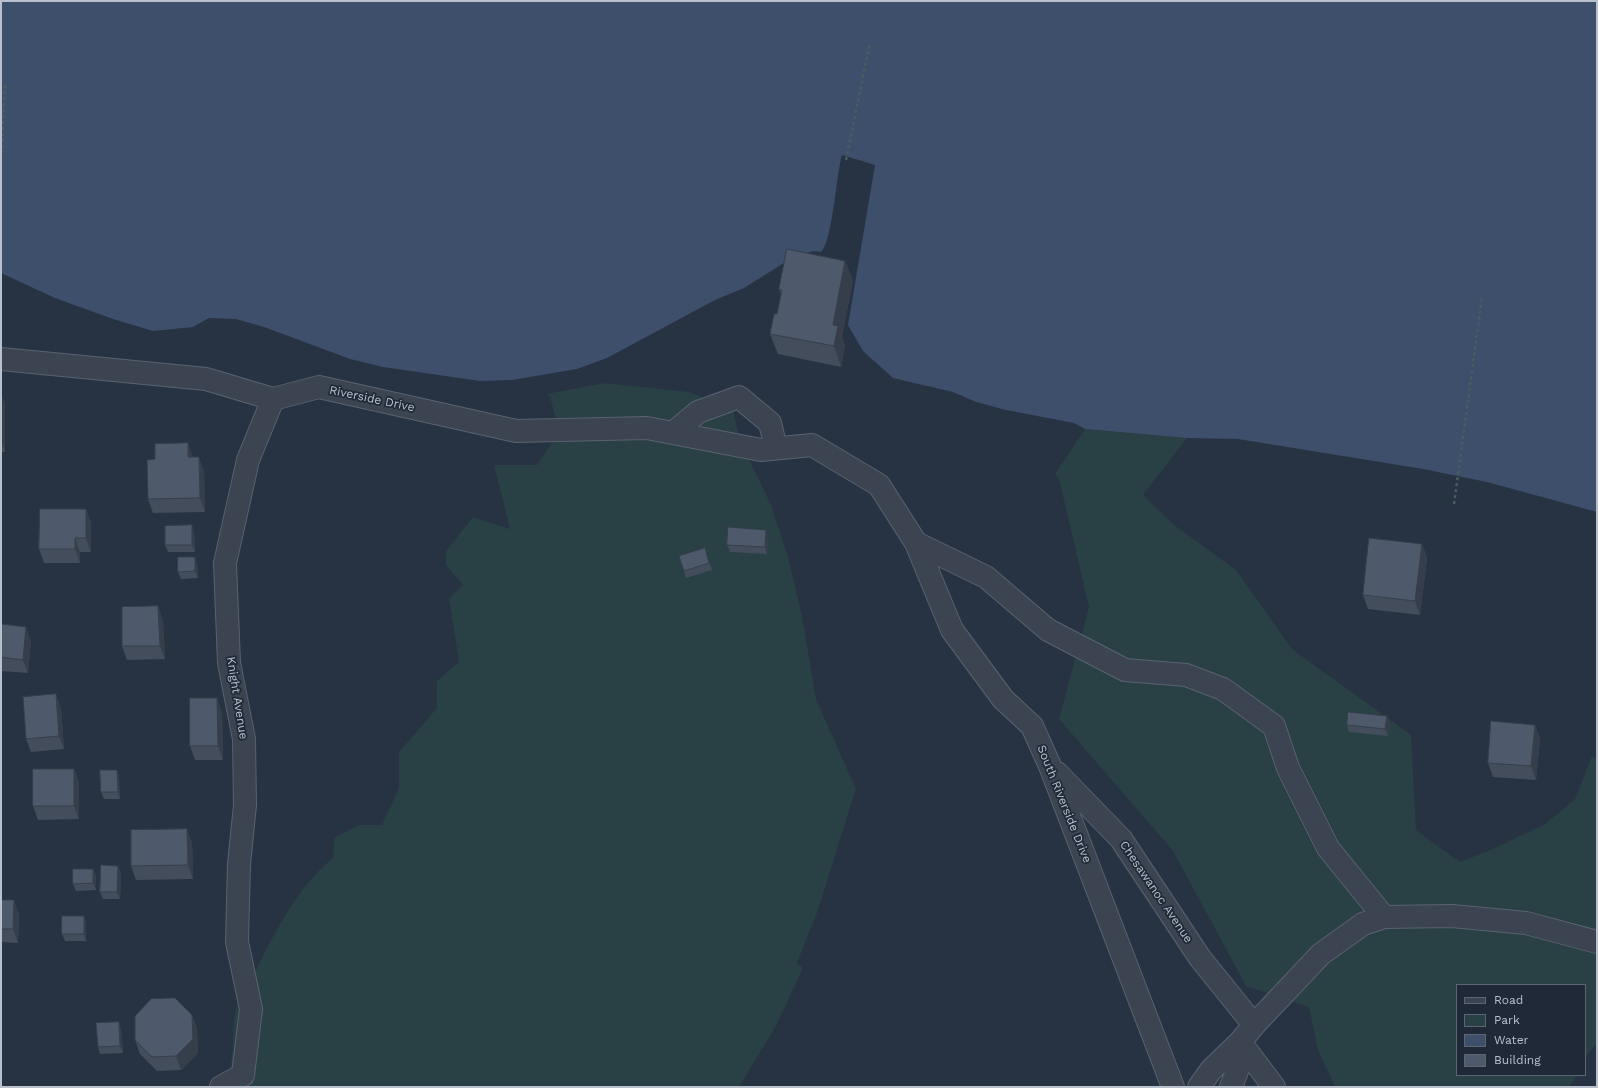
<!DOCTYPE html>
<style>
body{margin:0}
#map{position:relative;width:1598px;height:1088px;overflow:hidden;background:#273243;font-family:"Work Sans",sans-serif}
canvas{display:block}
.frame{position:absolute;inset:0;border:2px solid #b9c0cc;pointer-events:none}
.legend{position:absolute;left:1456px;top:984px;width:130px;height:92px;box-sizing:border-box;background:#202938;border:1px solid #5d6573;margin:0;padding:5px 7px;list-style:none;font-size:12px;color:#b9c0cc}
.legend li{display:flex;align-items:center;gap:8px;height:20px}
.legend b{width:20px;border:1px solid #5d6573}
</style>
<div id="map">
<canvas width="1598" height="1088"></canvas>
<div class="frame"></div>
<ul class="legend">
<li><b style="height:5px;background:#3c4452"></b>Road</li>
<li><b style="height:11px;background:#294044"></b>Park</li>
<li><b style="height:11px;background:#3e4f6b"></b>Water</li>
<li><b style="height:11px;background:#4e596b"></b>Building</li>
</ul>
</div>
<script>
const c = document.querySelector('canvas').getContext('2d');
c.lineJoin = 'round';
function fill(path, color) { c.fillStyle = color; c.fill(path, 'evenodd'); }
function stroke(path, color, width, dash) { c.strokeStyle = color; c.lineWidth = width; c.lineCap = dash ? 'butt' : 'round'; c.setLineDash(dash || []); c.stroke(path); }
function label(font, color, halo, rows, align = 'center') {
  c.font = font + ' "Work Sans",sans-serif'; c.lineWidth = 3.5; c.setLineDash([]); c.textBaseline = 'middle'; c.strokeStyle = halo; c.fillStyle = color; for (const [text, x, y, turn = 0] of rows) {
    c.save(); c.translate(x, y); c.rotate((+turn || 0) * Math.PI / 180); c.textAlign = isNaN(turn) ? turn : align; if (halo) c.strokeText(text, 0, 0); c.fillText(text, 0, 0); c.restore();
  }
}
fill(new Path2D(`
 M605,383L689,392L733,409L739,438L771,505L787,553L802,616L816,699L856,789L817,913L797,963L803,968L776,1026L739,1087H220C239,1069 229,1028 237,1005C241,993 250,981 256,970C276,930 298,886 333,858L334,838L358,825H382L399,788V752L437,708V681L459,662L449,598L463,585L446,565V551L473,517L510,529L494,465H537L559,431L550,397L546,394Z
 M1085,429L1187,438L1143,495L1173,524L1236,570L1292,649L1411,735L1416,830L1460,862L1495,848L1545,824L1575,799L1592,756L1597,760V1043L1586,1056L1585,1061V985H1457V1075H1578L1569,1086L1335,1087L1318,1050L1309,1007L1246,986L1173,851L1059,719L1089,607L1059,479L1055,474Z`), '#294044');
fill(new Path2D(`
 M1,1H1597V512L1487,482L1423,469L1238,439L1187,438L1085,429L1074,423L1006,410L976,402L953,392L893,378L863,351L848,325L875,165L842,155C836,175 833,239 821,252L813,251L792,258L744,288L715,300L607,358L577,369L512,380L480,381L383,367L350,359L264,327L236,319L209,318L193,327L153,331L113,319L55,298L1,273Z`), '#3e4f6b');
const street = new Path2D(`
 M1,359L206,379L273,399L319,387L516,431L647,428L761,450L812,445L879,485L916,543L952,630L1003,699L1032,726L1050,766L1173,1087
 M673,433L698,412L739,397L770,423L776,448
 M916,543L986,577L1048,630L1125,670L1186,675L1223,689L1274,726L1288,768L1328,848L1384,917
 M1057,773L1121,839L1200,958L1254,1025
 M1240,1042L1274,1087
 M221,1087L243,1075L251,1009L237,942L239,864L245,805L244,739L229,663L225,563L248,460L273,399
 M1199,1087L1211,1070L1240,1042L1254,1025L1321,954L1363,924L1384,917L1452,916L1526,923L1597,942
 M1231,1087L1245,1050`);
stroke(street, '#5a6270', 24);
stroke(new Path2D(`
 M846,160L870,42
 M1,166L5,85
 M1454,504L1482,298`), '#485d60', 2.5, [3, 3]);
stroke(street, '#3c4452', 22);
fill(new Path2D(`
 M845,261L853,281L842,336L845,346L841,367L778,354L770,334L777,314L781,295L779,289Z
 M1,394L5,404V452H1Z
 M193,457L204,471L205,512L153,513L148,499Z
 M86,509L91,523V552H80V563H44L39,549Z
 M766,530L768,537L767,554L730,552L727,545Z
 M194,532L195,552H168L165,545Z
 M1422,544L1427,558L1420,615L1368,609L1363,595Z
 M707,555L712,570L686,578L684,571Z
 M197,564L198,578L181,579L178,572Z
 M163,620L165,659L127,660L122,646Z
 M1,624L31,641L28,673L1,671Z
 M61,708L64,749L31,752L26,739Z
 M222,712L223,760H195L190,746Z
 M1387,716L1390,723L1388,736L1349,732L1347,725Z
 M1535,725L1540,739L1536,780L1493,777L1488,763Z
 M74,769L79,783V819L38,820L33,806Z
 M117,770L119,777L120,799H104L101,792Z
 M192,842L193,879L136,880L131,866Z
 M93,869L96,876V890L76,891L73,884Z
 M121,873L120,899H103L100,892Z
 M1,900L19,914L18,943L1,942Z
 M86,923V941H65L62,934Z
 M192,1015L197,1029L198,1053L181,1070L157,1071L140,1054L135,1040Z
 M121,1029L123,1053L100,1054L98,1047Z`), '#434d5c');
fill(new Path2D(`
 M845,261L853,281L842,336L845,346L841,367L834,346L833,325Z
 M1,394L5,404V452L1,441Z
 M188,443L193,457V471L188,457Z
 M199,457L204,471L205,512L200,498Z
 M86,509L91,523V552L86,538Z
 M192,525L194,532L195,552L192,545Z
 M766,530L768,537L767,554L765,547Z
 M75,538L80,552V563L75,549Z
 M1422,544L1427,558L1420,615L1415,601Z
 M195,557L197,564L198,578L195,571Z
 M158,606L163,620L165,659L160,646Z
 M26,627L31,641L28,673L23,660Z
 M56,694L61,708L64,749L59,736Z
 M217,698L222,712L223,760L218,746Z
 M1387,716L1390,723L1388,736L1385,729Z
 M1535,725L1540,739L1536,780L1531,766Z
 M74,769L79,783V819L74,806Z
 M117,770L119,777L120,799L118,792Z
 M187,829L192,842L193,879L188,865Z
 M118,866L121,873L120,899L117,892Z
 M93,869L96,876V890L93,883Z
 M14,900L19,914L18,943L13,929Z
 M84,916L86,923V941L84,934Z
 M192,1015L197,1029L198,1053L181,1070L176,1056Z
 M119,1022L121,1029L123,1053L120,1046Z`), '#373e4b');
const building = new Path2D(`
 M787,249L845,261L833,325L838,326L834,346L770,334L774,314H777L782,290L779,289Z
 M188,443V457H199L200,498L148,499L147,460L155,459V444Z
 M40,509H86V538H75V549H39Z
 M192,525V545H165V526Z
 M728,527L766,530L765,547L727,545Z
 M1369,538L1422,544L1415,601L1363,595Z
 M705,548L709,563L684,571L679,556Z
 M178,557H195V571L178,572Z
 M158,606L160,646H122V607Z
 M1,624L26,627L23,660L1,657Z
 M56,694L59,736L26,739L23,697Z
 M190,698H217L218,746H190Z
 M1348,712L1387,716L1385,729L1347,725Z
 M1491,721L1535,725L1531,766L1488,763Z
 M33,769H74V806H33Z
 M100,770H117L118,792H101Z
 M187,829L188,865L131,866V830Z
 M101,865L118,866L117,892H100Z
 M73,869H93V883L73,884Z
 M1,900H14L13,929H1Z
 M62,916H84V934H62Z
 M175,998L192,1015L193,1039L176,1056L152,1057L135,1040V1016L151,999Z
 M119,1022L120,1046L98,1047L96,1023Z`);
fill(building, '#4e596b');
stroke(building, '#373e4b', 1);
label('12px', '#b9c0cc', '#202938', [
 ["Riverside Drive",372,399,12],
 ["Knight Avenue",237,698,81],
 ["South Riverside Drive",1064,804,68],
 ["Chesawanoc Avenue",1156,892,56]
]);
</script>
